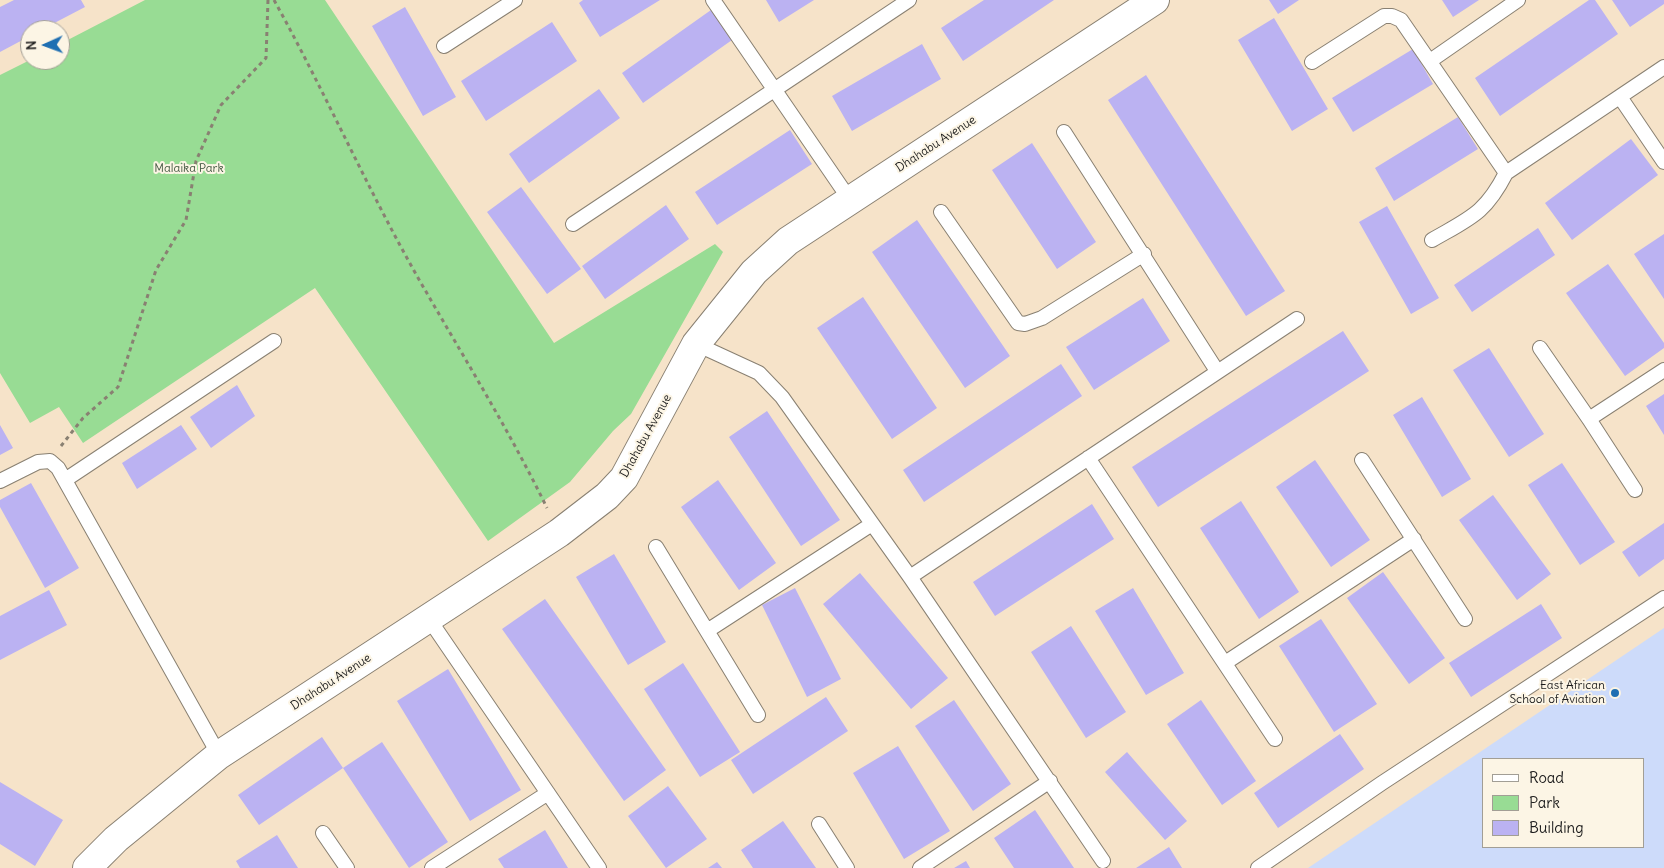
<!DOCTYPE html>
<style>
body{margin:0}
#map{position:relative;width:1664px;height:868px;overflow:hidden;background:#f6e3c9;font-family:Delius,sans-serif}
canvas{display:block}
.legend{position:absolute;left:1482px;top:758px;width:162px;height:90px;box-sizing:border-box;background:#fcf5e5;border:1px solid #a29e95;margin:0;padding:6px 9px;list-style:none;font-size:15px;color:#1c1c1c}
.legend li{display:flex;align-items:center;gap:10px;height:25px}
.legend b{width:25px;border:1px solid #a29e95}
.north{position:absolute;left:20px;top:20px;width:50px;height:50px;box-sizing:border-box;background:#fcf5e5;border:1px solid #a29e95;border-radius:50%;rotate:268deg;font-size:14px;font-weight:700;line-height:20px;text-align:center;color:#1c1c1c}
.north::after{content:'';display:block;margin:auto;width:18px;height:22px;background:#1f6fb2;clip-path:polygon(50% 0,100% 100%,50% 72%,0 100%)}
</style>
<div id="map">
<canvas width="1664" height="868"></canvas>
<ul class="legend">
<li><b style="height:6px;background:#fff"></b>Road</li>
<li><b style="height:14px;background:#98dc94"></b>Park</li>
<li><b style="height:14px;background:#bbb2f2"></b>Building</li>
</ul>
<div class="north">N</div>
</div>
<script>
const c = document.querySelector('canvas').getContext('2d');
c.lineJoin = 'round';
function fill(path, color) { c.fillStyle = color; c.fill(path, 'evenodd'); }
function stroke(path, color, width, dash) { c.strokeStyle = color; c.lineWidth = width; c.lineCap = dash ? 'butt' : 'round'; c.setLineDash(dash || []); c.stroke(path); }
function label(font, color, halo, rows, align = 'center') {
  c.font = font + ' Delius,sans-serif'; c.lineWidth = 4; c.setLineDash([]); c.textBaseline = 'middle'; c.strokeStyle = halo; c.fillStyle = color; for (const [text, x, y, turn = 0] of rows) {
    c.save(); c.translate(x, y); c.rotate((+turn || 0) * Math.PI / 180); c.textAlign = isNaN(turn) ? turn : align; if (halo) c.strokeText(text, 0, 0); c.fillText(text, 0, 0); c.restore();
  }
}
fill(new Path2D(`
 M1664,628V868H1308ZM1483,759H1643V847H1483Z`), '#cddbfa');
fill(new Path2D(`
 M145,0H325L554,343L715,244L723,252L631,414L613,431L570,482L488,541L315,288L83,443L59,407L30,423L0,373V75L30,60H60V44Z`), '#98dc94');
fill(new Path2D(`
 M14,0H81L85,7L41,30H30V36L0,52V7Z
 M583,0H660L600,37L579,3Z
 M766,0H814L779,22Z
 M984,0H1054L963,61L941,28Z
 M1269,0H1299L1278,14Z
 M1442,0H1479L1453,17Z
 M1589,0H1595L1618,34L1500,116L1475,78Z
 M1612,0H1664V4L1630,27Z
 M405,7L456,97L423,116L372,26Z
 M711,10L732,40L643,103L622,73Z
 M1274,18L1328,109L1292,131L1238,40Z
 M552,22L577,61L486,121L461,81Z
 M922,44L941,79L852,131L832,96Z
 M1413,49L1433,84L1353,132L1332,98Z
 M1146,75L1285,291L1246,316L1108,100Z
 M599,89L620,118L529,183L509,154Z
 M1458,117L1478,149L1394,201L1375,168Z
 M790,130L812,164L717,225L695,192Z
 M1631,139L1658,175L1572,240L1545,203Z
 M1032,143L1096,242L1057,269L992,170Z
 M521,187L581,269L547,294L487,212Z
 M666,205L689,239L605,299L582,266Z
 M1387,206L1439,298L1411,314L1359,222Z
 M917,220L1010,356L965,388L872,252Z
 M1538,228L1555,255L1472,312L1454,285Z
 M1664,234V299L1634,254Z
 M1608,264L1664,343V348L1625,376L1566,293Z
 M863,297L937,408L892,439L817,328Z
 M1143,298L1170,341L1094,390L1066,347Z
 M1343,331L1369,371L1158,507L1132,467Z
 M1489,348L1544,434L1509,457L1453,370Z
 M1061,364L1082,396L924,502L903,470Z
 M237,385L255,416L211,448L190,417Z
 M1664,394V435L1646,406Z
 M1422,397L1471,479L1442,497L1393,415Z
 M767,411L840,520L801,546L729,437Z
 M0,425L13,448L0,455Z
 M181,425L197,449L137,489L122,463Z
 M1315,460L1370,540L1331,567L1276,487Z
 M1562,463L1615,542L1580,565L1528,485Z
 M718,480L776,563L739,590L681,507Z
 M31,483L79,568L45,588L0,507V500Z
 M1493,495L1551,574L1517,600L1459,520Z
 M1241,501L1299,592L1259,619L1200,528Z
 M1092,504L1114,539L995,616L973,582Z
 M1664,523V559L1639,577L1622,552Z
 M614,554L666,642L628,665L576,577Z
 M1383,572L1445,658L1409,684L1347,598Z
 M860,573L948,678L911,709L823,604Z
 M795,588L841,679L807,697L762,605Z
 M1133,588L1184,673L1146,695L1095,611Z
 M49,590L67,625L0,660V616Z
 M545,599L666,770L624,801L502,629Z
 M1541,604L1562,638L1471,697L1449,663Z
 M1321,619L1377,704L1334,732L1279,646Z
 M1071,626L1126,712L1086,738L1031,652Z
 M683,663L740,752L700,777L644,689Z
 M448,669L521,790L470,821L397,701Z
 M826,697L848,731L753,794L731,760Z
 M954,700L1011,784L973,811L915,726Z
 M1201,700L1256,781L1222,805L1167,724Z
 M1340,734L1364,769L1278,828L1254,793Z
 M322,737L343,768L259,825L238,795Z
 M382,742L448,842L409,868L343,768Z
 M898,746L950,831L904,859L853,773Z
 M1127,752L1187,821L1165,840L1105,772Z
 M0,782L63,820L35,866L0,844Z
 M668,786L707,839L666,868L628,816Z
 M1035,810L1074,868H1014L994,838Z
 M783,821L816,868H753L741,850Z
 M545,830L568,868H504L498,859Z
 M277,835L298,868H240L236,861Z
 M1169,847L1182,868H1136Z
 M966,861L970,868H954Z
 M717,862L722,868H708Z`), '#bbb2f2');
const service = new Path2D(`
 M713,0L850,200
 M444,46L515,0
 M1430,61L1518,0
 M1312,62L1384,16H1392L1401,20L1506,173
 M1620,97L1664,162
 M1064,132L1217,371
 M941,212L1018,323L1025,324L1042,318L1144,254
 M573,224L909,0
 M1432,240C1470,218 1485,214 1506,173L1664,67
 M696,344L759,373L782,397L910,577L1103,861
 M1540,348L1589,419L1635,490
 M1589,419L1664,370
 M1088,458L1275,739
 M1362,460L1465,619
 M65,480L274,341
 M0,481L38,462L50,461L58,468L219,755
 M656,547L758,715
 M910,577L1297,319
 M429,619L599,868
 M707,631L872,524
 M1225,663L1414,539
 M819,824L847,868
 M323,833L347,868
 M432,868L548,793
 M920,868L1050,781
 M1258,868L1382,783L1664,598`);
const minor = new Path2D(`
 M87,868L116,839L219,755L559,533L607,496L624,478L696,344L754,272L788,241L1155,0`);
stroke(service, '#898072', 16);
stroke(minor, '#898072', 30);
stroke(new Path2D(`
 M274,0C324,90 366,186 417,276C461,353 508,428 547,508
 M61,446L83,418L118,387L156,270L186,220L196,161L221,105L266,58L268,0`), '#898072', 3, [4, 4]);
stroke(service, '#fff', 14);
stroke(minor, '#fff', 28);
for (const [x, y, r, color] of [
 [1615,693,5,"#1f6fb2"]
]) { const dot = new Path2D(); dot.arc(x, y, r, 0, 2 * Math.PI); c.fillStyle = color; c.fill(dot); stroke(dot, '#fcf5e5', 2); }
label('12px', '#1c1c1c', '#fcf5e5', [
 ["Dhahabu Avenue",936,144,-33],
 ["Dhahabu Avenue",646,436,-61],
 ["Dhahabu Avenue",331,682,-33]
]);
label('12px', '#415640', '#fcf5e5', [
 ["Malaika Park",189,169]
]);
label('12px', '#1c1c1c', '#fcf5e5', [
 ["East African",1605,686],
 ["School of Aviation",1605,700]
], 'right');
</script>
